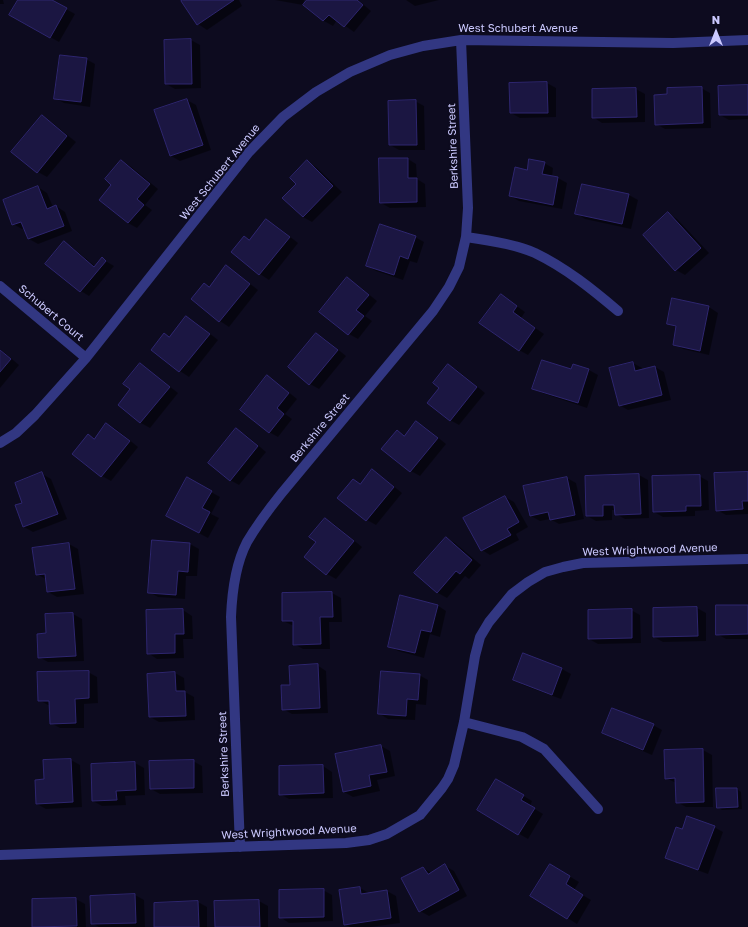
<!DOCTYPE html>
<style>
body{margin:0}
#map{position:relative;width:748px;height:927px;overflow:hidden;background:#0d0b1f;font-family:"Golos Text",sans-serif}
canvas{display:block}
.north{position:absolute;left:696px;top:12px;width:40px;height:40px;-webkit-text-stroke:3px #0d0b1f;paint-order:stroke;rotate:0deg;font-size:11px;font-weight:700;line-height:16px;text-align:center;color:#cbc9ff}
.north::after{content:'';display:block;margin:auto;width:14px;height:18px;background:#cbc9ff;clip-path:polygon(50% 0,100% 100%,50% 72%,0 100%)}
</style>
<div id="map">
<canvas width="748" height="927"></canvas>
<div class="north">N</div>
</div>
<script>
const c = document.querySelector('canvas').getContext('2d');
c.lineJoin = 'round';
function fill(path, color) { c.fillStyle = color; c.fill(path, 'evenodd'); }
function stroke(path, color, width, dash) { c.strokeStyle = color; c.lineWidth = width; c.lineCap = dash ? 'butt' : 'round'; c.setLineDash(dash || []); c.stroke(path); }
function label(font, color, halo, rows, align = 'center') {
  c.font = font + ' "Golos Text",sans-serif'; c.lineWidth = 4; c.setLineDash([]); c.textBaseline = 'middle'; c.strokeStyle = halo; c.fillStyle = color; for (const [text, x, y, turn = 0] of rows) {
    c.save(); c.translate(x, y); c.rotate((+turn || 0) * Math.PI / 180); c.textAlign = isNaN(turn) ? turn : align; if (halo) c.strokeText(text, 0, 0); c.fillText(text, 0, 0); c.restore();
  }
}
fill(new Path2D(`
 M0,0H3L4,4H0Z
 M19,0H50L75,14L59,42L11,15Z
 M185,0H239L242,6L207,30L198,24L183,2Z
 M275,0H304L303,5Z
 M308,0H358L371,11L354,32L337,20L333,26L324,21L305,5Z
 M406,0H439L415,6Z
 M191,40L200,45L201,88L175,89L166,84Z
 M86,59L95,64L90,107L64,103L55,98Z
 M547,83L556,88V117L520,118L511,113Z
 M748,86V119L729,120L720,115Z
 M701,88L710,93L711,128L665,129L656,124L668,95Z
 M636,89L645,94V122L602,123L593,117Z
 M187,100L196,105L211,150L180,161L171,156Z
 M415,101L424,106L425,150H399L390,145Z
 M42,117L51,122L76,142L47,177L38,172Z
 M408,159L416,164L417,179L425,184L426,207L390,208L381,203Z
 M121,161L130,166L158,189L145,205L152,210L137,228L128,223L100,200L113,185Z
 M307,162L316,167L342,192L312,222L303,217L284,198L297,184Z
 M544,163L553,168L552,177L558,178L567,183L562,209L519,201L510,196L528,171Z
 M38,187L47,193L53,207L56,206L65,212L72,231L38,244L29,239L25,228L22,229L13,224Z
 M629,195L638,200L631,229L585,219L576,213Z
 M668,213L677,219L709,253L685,275L676,270Z
 M266,220L275,225L298,243L269,280L260,274L232,252L250,241Z
 M415,237L424,242L417,263L410,261L403,280L376,271L367,266Z
 M64,243L73,248L96,267L102,259L114,266L89,296L81,291Z
 M226,267L235,272L258,290L229,327L220,321L192,299L210,288Z
 M347,279L356,284L377,301L365,316L372,321L358,339L349,334Z
 M501,295L525,312L521,318L544,334L528,355L519,350Z
 M673,300L709,307L718,313L709,355L683,349L674,344L677,328L668,323Z
 M186,317L195,322L218,340L189,377L180,371L152,349L170,338Z
 M316,334L325,339L346,356L319,389L310,384L289,367Z
 M0,349L19,365L0,388Z
 M633,363L642,368V370L655,367L664,372L671,400L628,410L619,405Z
 M140,364L149,370L178,393L150,428L141,423L119,405L132,389Z
 M448,365L457,370L485,393L459,425L450,420L441,388Z
 M571,370H589L598,375L587,408L542,393L533,388Z
 M267,377L276,382L297,399L285,414L292,419L278,437L269,432Z
 M416,422L425,427L446,444L420,476L411,471L382,449L397,431L405,436Z
 M107,424L116,429L138,447L111,481L102,476L88,435L95,439Z
 M237,430L246,435L266,452L239,485L230,480Z
 M372,471L381,476L402,493L376,525L367,520L339,498L361,485Z
 M748,473V514L726,515L717,510Z
 M42,474L51,479L67,519L33,532L24,527L16,506L23,503Z
 M639,475L648,480L649,518L625,519L616,514V510H612V520L596,521L587,516Z
 M699,476L708,481L709,510L695,511V516L663,517L654,512Z
 M567,478L576,483L584,519L559,524L550,519L540,521L531,516Z
 M211,492L220,497L211,514L219,518L208,538L176,521Z
 M505,497L514,502L528,527L516,534L519,540L490,555L482,550Z
 M325,519L334,524L362,547L336,579L327,574L305,557L317,542Z
 M446,538L455,543L481,565L469,579L465,576L447,598L438,593L415,573Z
 M69,544L78,549L84,594L57,597L48,592L46,579L36,574Z
 M190,544L199,549L197,576H186L185,599L158,597L149,592Z
 M332,593L341,598L342,622H329L330,649H303L294,644V626L283,621Z
 M437,605L446,611L440,637L430,634L424,658L398,651L389,646Z
 M748,606V639H726L717,634Z
 M697,608L706,613V641L663,642L654,637Z
 M183,610L192,616L193,639H183L184,658L157,659L148,653L147,611Z
 M631,610L640,615L641,643L598,644L589,639Z
 M73,614L82,619L84,661L48,662L39,657L47,634L46,615Z
 M317,665L326,671L328,713L292,714L283,709L291,686Z
 M562,669L571,674L561,699L523,685L514,679Z
 M88,672L97,677L98,703L84,704V728H60L51,723L50,705H48L39,700Z
 M175,673L184,678L185,692L194,697L195,720L159,722L150,717L148,674Z
 M419,675L428,680L426,705L416,704L415,720L388,719L380,714Z
 M653,725L662,730L652,755L612,738L603,733Z
 M381,746L390,751L395,776L377,780L380,791L353,797L344,792Z
 M703,750L712,755L713,807H686L677,802L676,783L666,778Z
 M71,760L80,765L82,807L46,809L37,804L45,780Z
 M193,761L202,766L203,793L160,794L151,789Z
 M135,763L144,768L145,795L125,796L126,805L102,806L93,801Z
 M323,766L332,772L333,798L289,799L280,794Z
 M497,780L532,801L530,806L543,814L528,839L478,810Z
 M717,789H737L741,792L742,809L722,810L718,807Z
 M714,827L723,832L708,874L675,862L666,857L683,830Z
 M445,866L454,871L467,896L429,916L420,911L423,868L432,873Z
 M559,870L579,882L574,890L591,900L577,924L531,895Z
 M360,888L369,893L387,891L396,896L400,923L371,927H350L345,924Z
 M323,890L332,895L333,921L289,923L280,917Z
 M135,895L144,900L145,927H99L92,923Z
 M76,899L85,904L86,927H33V900Z
 M259,901L268,906V927H216Z
 M198,902L207,907V927H155Z`), '#0007');
const building = new Path2D(`
 M18,0H52L67,8L50,38L9,15Z
 M183,0H234L197,25L181,1Z
 M307,0H357L363,5L344,27L329,15L323,21L303,5Z
 M191,39L192,84H165L164,40Z
 M60,55L87,58L81,102L54,99Z
 M547,82L548,113H510L509,83Z
 M748,85V115H719L718,86Z
 M702,87L703,123L655,125L654,95L667,94V88Z
 M636,88L637,117L592,118V89Z
 M187,99L203,145L170,156L154,110Z
 M416,100L417,145H389L388,101Z
 M42,115L67,136L37,173L11,152Z
 M379,158H408V178H417V202L380,203Z
 M529,159L545,162L542,174L558,177L553,205L509,196L515,167L527,170Z
 M121,160L150,184L137,199L144,205L128,223L99,200L111,185L105,179Z
 M307,160L333,186L303,217L282,198L296,184L290,178Z
 M582,184L629,194L622,224L575,214Z
 M38,186L47,209L56,205L64,226L28,239L21,222L12,225L3,200Z
 M668,212L701,248L675,271L643,235Z
 M266,219L290,237L259,275L231,252L244,236L249,240Z
 M380,224L416,236L408,259L400,256L394,275L366,266Z
 M64,241L94,267L102,257L106,261L80,292L45,264Z
 M226,265L250,284L219,322L191,299L204,283L209,287Z
 M347,277L369,295L356,310L364,316L348,335L319,312Z
 M501,294L517,306L513,312L535,328L519,351L479,323Z
 M672,298L709,306L700,351L673,345L676,326L667,324Z
 M186,316L210,334L179,372L151,350L164,333L169,337Z
 M316,333L338,350L309,385L288,367Z
 M0,350L11,359L0,372Z
 M542,360L571,369L573,364L589,369L578,403L532,389Z
 M633,362L635,371L655,366L662,395L619,406L609,368Z
 M140,363L170,387L140,423L118,405L130,389L123,384Z
 M448,364L477,387L450,421L427,403L439,388L433,383Z
 M267,375L289,393L277,408L284,414L269,433L240,410Z
 M416,421L438,438L410,472L381,449L397,430L404,436Z
 M106,423L130,441L101,477L72,454L88,434L94,439Z
 M236,428L258,446L230,481L208,463Z
 M372,469L394,487L366,521L337,498L353,479L360,484Z
 M42,472L58,514L23,527L15,505L22,503L15,483Z
 M748,472V501H742L743,509L716,511L714,473Z
 M639,474L641,514L615,515L614,505H603V516H586L585,476Z
 M700,475L701,506H686V511L653,512L652,476Z
 M187,477L212,491L202,508L210,512L199,533L166,516Z
 M567,477L575,515L550,520L548,512L530,516L523,486Z
 M505,496L519,522L507,529L511,535L481,551L463,518Z
 M325,518L354,541L326,575L304,557L316,542L309,537Z
 M446,537L472,560L460,574L456,571L437,593L414,573Z
 M152,540L190,543L188,572L178,571L176,595L148,593Z
 M69,543L75,589L47,592L45,574L36,575L32,548Z
 M332,592L333,617H320L321,644L293,645V621H282V593Z
 M400,595L438,605L431,632L421,630L415,653L388,647Z
 M716,605H748V634L716,635Z
 M697,607L698,636L653,637V608Z
 M183,609L184,634H175V653L147,654L146,610Z
 M632,609V638L588,639V610Z
 M73,613L76,656L38,658L37,634L46,633L45,614Z
 M523,653L562,668L552,695L513,680Z
 M318,664L320,708L282,710L281,685H290L289,666Z
 M89,671V698L75,699L76,723L50,724L49,701H38L37,672Z
 M381,671L420,674L418,700L407,699L406,716L378,714Z
 M175,672L176,691H185L186,716L149,717L147,674Z
 M612,708L654,724L643,750L602,733Z
 M381,745L387,772L369,775L371,786L343,792L335,754Z
 M703,749L704,802L676,803L675,778L665,779L664,750Z
 M71,759L73,802L36,804L35,780L44,779L43,760Z
 M194,760V788L150,789L149,761Z
 M135,762L136,790L116,791L117,800L92,801L91,764Z
 M323,765L324,793L279,795V766Z
 M496,779L524,795L521,800L535,808L518,835L477,810Z
 M716,788H737L738,807L717,808Z
 M687,816L715,826L698,870L665,858L676,827L682,829Z
 M445,864L459,890L419,912L401,878L423,867L428,874Z
 M550,864L570,876L566,884L583,895L567,919L530,896Z
 M360,887L361,894L387,890L391,918L344,925L339,890Z
 M324,889V917L279,918V890Z
 M135,894L136,923L91,924L90,896Z
 M76,898L77,926L32,927V899Z
 M259,900L260,927H215L214,901Z
 M198,901L199,927H154V903Z`);
fill(building, '#1b1642');
stroke(building, '#2e266f', 1);
stroke(new Path2D(`
 M466,237C488,240 515,244 535,253C566,268 592,289 618,311
 M0,286L86,358
 M0,443L16,433L35,415L86,358L249,152L283,117L316,92L350,72L390,55L423,46L461,40L673,43L748,40
 M464,722L522,737L544,749L598,809
 M240,847L231,617C232,592 235,565 247,542C257,525 269,509 281,494L433,311L449,287L459,267L466,237L468,208L461,40
 M0,855L346,843L369,840L387,834L420,815L442,788L448,779L454,765L464,722L475,656L480,637L489,622L512,594L528,582L545,572L563,567L583,563L748,559`), '#323782', 10);
label('11px', '#cbc9ff', '#0d0b1f', [
 ["West Schubert Avenue",518,29],
 ["Berkshire Street",453,146,-92],
 ["West Schubert Avenue",220,172,-51],
 ["Schubert Court",51,313,40],
 ["Berkshire Street",320,428,-50],
 ["West Wrightwood Avenue",650,550,-2],
 ["Berkshire Street",224,754,-92],
 ["West Wrightwood Avenue",289,832,-3]
]);
</script>
